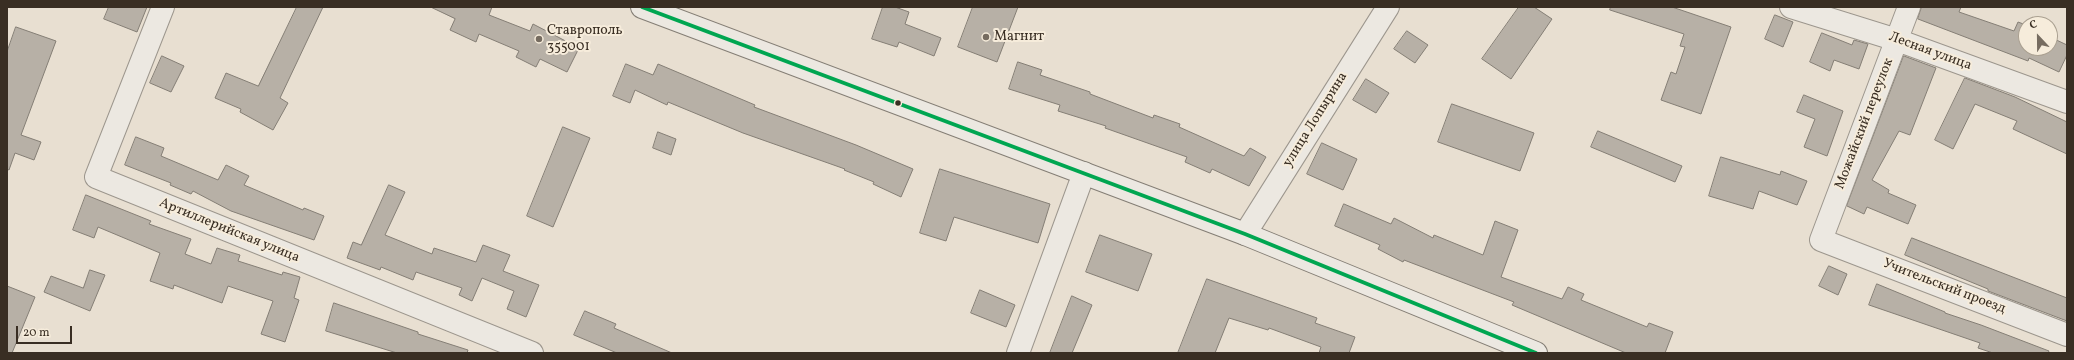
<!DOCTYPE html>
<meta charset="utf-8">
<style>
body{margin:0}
#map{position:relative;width:2074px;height:360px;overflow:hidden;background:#e8dfd1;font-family:Vollkorn,serif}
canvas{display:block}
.frame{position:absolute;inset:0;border:8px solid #392e23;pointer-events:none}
.north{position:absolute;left:2018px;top:16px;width:40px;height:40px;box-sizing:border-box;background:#f6ecdb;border:1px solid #aaa091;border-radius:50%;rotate:338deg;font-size:11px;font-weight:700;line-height:16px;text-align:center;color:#392e23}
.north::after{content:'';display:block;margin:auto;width:14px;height:18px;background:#766c60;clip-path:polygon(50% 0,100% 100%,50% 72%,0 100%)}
.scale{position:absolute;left:16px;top:326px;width:56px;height:18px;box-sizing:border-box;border:2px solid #392e23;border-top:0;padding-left:5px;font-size:12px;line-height:14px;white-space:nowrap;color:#392e23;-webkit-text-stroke:3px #f6ecdb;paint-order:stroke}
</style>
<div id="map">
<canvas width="2074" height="360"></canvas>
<div class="frame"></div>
<div class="north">С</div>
<div class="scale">20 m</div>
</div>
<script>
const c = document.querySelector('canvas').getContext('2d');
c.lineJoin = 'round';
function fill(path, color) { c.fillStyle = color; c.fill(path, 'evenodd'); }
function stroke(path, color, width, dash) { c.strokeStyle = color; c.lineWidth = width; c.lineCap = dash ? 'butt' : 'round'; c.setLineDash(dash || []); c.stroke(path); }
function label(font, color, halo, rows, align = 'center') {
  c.font = font + ' Vollkorn,serif'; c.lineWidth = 4; c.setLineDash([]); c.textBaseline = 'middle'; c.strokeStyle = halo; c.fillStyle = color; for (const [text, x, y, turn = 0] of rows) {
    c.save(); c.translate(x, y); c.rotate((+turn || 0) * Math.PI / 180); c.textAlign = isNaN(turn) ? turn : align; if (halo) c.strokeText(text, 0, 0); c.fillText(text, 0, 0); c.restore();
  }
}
const building = new Path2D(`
 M109,7H147L137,32L104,19Z
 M297,7H323L280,98L288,103L273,130L240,112L241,109L215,98L226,73L258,86Z
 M431,7H492L489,15L530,31L533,24L579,48L567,72L540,59L536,67L516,57L519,51L479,34L476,42L450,30L455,19Z
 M883,7H895L909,12L905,24L941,38L934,56L899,42L897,47L872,39Z
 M973,7H1018L997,62L958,47Z
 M1519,7H1534L1552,19L1511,79L1482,59Z
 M1611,7H1672L1731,27L1701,114L1661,100L1671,72L1676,74L1685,47L1680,46L1684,34L1610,10Z
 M1922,7H1961L1959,12L2014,31L2018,22L2026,25V48H2050V37L2067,45V55L2059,72L2029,58L2028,61L1918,19Z
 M1775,15L1793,22L1783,47L1765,39Z
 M16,27L56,41L21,135L41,142L34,160L15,153L9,170L7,169V52Z
 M1407,31L1428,45L1415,63L1394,49Z
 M1822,33L1852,45L1854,40L1868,44L1859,69L1834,60L1830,71L1810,62Z
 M162,56L184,66L171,92L150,83Z
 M1904,56L1936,68L1910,135L1899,131L1872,180L1889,190L1888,193L1916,205L1908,224L1867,207L1864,214L1847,206Z
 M1018,62L1042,70L1040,75L1090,92V94L1153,118L1154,115L1180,124L1179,127L1244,156L1250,148L1266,157L1249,186L1212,169L1210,173L1185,162L1187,157L1105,128L1106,126L1058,111L1060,105L1009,89Z
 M626,64L653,75L658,64L755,105L754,107L856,145L913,169L901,197L873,184L874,182L844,170L845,169L743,133L668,102L667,105L635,90L630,103L613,96Z
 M1965,78L2015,97L2067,122V154L2013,129L2017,121L1975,104L1953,149L1935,140Z
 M1366,79L1389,93L1376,113L1353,100Z
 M1804,95L1843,111L1827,156L1804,147L1815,119L1797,112Z
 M1452,104L1534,133L1520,171L1438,142Z
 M563,127L590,138L553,227L527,216Z
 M1598,131L1682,166L1675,182L1591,147Z
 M658,132L676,139L671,155L653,148Z
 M136,137L164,148L161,156L218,180L226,165L249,176L244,185L303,210L304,208L324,216L314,240L231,211L193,191L191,194L170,185L171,183L125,165Z
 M1322,143L1357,159L1343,190L1307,174Z
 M1721,157L1780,175L1781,171L1807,181L1797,205L1759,191L1753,209L1709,196Z
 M940,169L1050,204L1038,243L954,217L946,241L920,233Z
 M389,185L405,192L385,235L432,254L434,248L476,262L483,245L510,255L503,271L539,285L526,317L507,309L514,291L482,278L472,301L459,295L462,288L416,272L413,280L381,267L380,270L347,258L353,242L361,245Z
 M86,195L151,221L149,224L191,239L185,254L211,264L217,248L240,255L238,261L282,275L283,272L300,277L294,298L299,300L285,342L261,334L273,301L228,286L222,303L174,285L173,289L150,281L160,253L98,227L94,238L73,230Z
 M1344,204L1391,224L1394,218L1433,238L1434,235L1483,255L1495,221L1518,230L1501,277L1562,299L1568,287L1584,294L1581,300L1647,327L1649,323L1673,332L1665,353H1626L1512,305L1514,302L1404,260L1403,262L1378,249L1380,245L1335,226Z
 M1100,235L1152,254L1138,291L1086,272Z
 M1912,238L2067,298V321L1988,291V289L1905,255Z
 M1829,266L1847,274L1838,295L1819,286Z
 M90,270L105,275L90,311L44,292L51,276L83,288Z
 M1207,279L1317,318L1315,323L1355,337L1349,353H1319L1321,347L1269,328L1268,330L1229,318L1215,353H1178Z
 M1877,284L1945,312V313L1981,325L2049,351L2048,353H1993L1978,348L1980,343L1869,305Z
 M7,286L35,297L12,353H7Z
 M980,290L1015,305L1006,327L971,313Z
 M1072,296L1092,305L1072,353H1050Z
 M334,303L418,332V334L468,350L467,353H397L326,331Z
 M585,311L616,324L614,328L672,353H617L574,335Z`);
fill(building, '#b7b0a6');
stroke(building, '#847e75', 1);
const minor = new Path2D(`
 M163,7L96,177L532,353
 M1791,7L1897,40L2067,102
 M1909,7L1821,240L2067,335
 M1245,234L1388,7
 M1018,353L1084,173`);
const secondary = new Path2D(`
 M642,7L1245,234L1536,353`);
stroke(minor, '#9c968d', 24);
stroke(secondary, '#847e75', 24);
stroke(minor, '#ece8e1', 22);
stroke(secondary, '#ece8e1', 22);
stroke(new Path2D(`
 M642,7L1245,234L1536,353`), '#00a651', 4);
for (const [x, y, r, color] of [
 [986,37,4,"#766c60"],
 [539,39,4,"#766c60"],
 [898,103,3.5,"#392e23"]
]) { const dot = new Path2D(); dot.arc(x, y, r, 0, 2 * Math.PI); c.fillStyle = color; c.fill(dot); stroke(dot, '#f6ecdb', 1.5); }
label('14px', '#392e23', '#f6ecdb', [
 ["Ставрополь",547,31],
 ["355001",547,47],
 ["Магнит",994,37]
], 'left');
label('14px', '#392e23', '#f6ecdb', [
 ["Лесная улица",1930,52,20],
 ["улица Лопырина",1316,120,-58],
 ["Можайский переулок",1865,124,-69],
 ["Артиллерийская улица",229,231,22],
 ["Учительский проезд",1944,287,21]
]);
</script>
